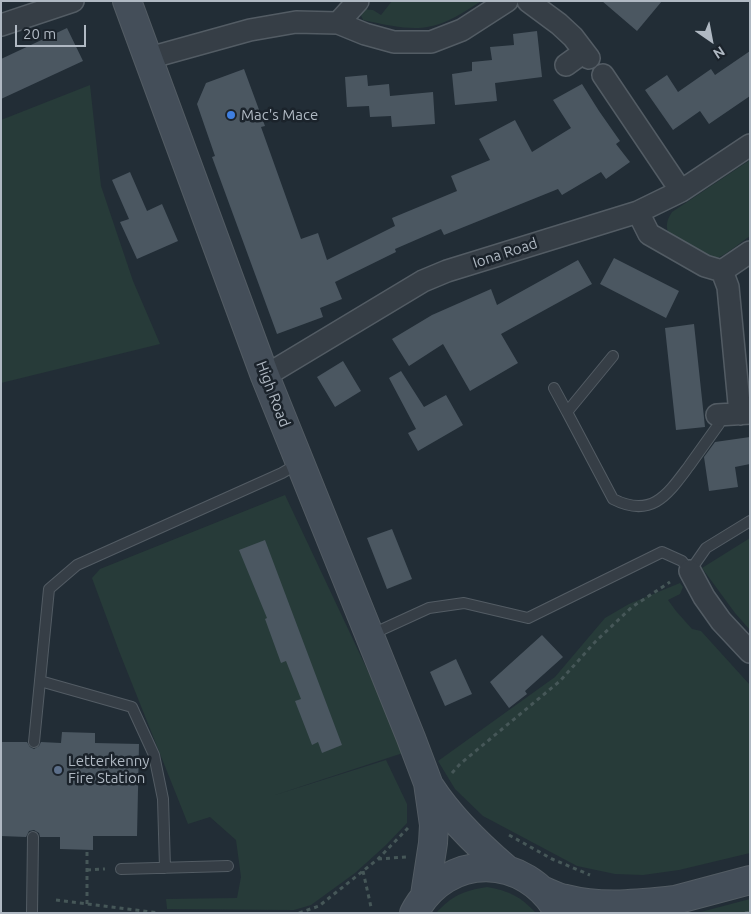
<!DOCTYPE html>
<style>
body{margin:0}
#map{position:relative;width:751px;height:914px;overflow:hidden;background:#222d36;font-family:Ubuntu,sans-serif}
canvas{display:block}
.frame{position:absolute;inset:0;border:2px solid #b0b9c3;pointer-events:none}
.north{position:absolute;left:686px;top:15px;width:50px;height:50px;-webkit-text-stroke:4px #1b232b;paint-order:stroke;rotate:147deg;font-size:14px;font-weight:700;line-height:20px;text-align:center;color:#b0b9c3}
.north::after{content:'';display:block;margin:auto;width:18px;height:22px;background:#b0b9c3;clip-path:polygon(50% 0,100% 100%,50% 72%,0 100%)}
.scale{position:absolute;left:15px;top:25px;width:71px;height:22px;box-sizing:border-box;border:2px solid #b0b9c3;border-top:0;padding-left:6px;font-size:15px;line-height:18px;white-space:nowrap;color:#b0b9c3;-webkit-text-stroke:4px #1b232b;paint-order:stroke}
</style>
<div id="map">
<canvas width="751" height="914"></canvas>
<div class="frame"></div>
<div class="north">N</div>
<div class="scale">20 m</div>
</div>
<script>
const c = document.querySelector('canvas').getContext('2d');
c.lineJoin = 'round';
function fill(path, color) { c.fillStyle = color; c.fill(path, 'evenodd'); }
function stroke(path, color, width, dash) { c.strokeStyle = color; c.lineWidth = width; c.lineCap = dash ? 'butt' : 'round'; c.setLineDash(dash || []); c.stroke(path); }
function label(font, color, halo, rows, align = 'center') {
  c.font = font + ' Ubuntu,sans-serif'; c.lineWidth = 5; c.setLineDash([]); c.textBaseline = 'middle'; c.strokeStyle = halo; c.fillStyle = color; for (const [text, x, y, turn = 0] of rows) {
    c.save(); c.translate(x, y); c.rotate((+turn || 0) * Math.PI / 180); c.textAlign = isNaN(turn) ? turn : align; if (halo) c.strokeText(text, 0, 0); c.fillText(text, 0, 0); c.restore();
  }
}
fill(new Path2D(`
 M392,1H481C433,34 418,32 363,20L360,13L363,9L373,10L381,15Z
 M90,85L101,186L133,281L160,344L1,383V120Z
 M750,160V236C741,242 726,255 717,258C709,261 702,255 695,251C678,243 657,234 672,212Z
 M285,495L406,752L272,796L386,760L407,804V823L386,845L355,873L311,905L294,910L167,909L166,899L237,898L241,877L236,840L210,817L188,824L119,651L92,578L100,569Z
 M750,538V630L735,613L702,568Z
 M680,583L683,587L680,594L668,600L676,611L692,629L701,631L750,685V853L679,870L643,875L615,874L577,866L483,816L455,789L438,761L555,677L605,618L629,604Z
 M487,887C509,891 520,896 536,913H436C453,895 463,891 487,887Z
 M750,899V913H697Z`), '#273b39');
fill(new Path2D(`
 M602,1H662L637,31Z
 M67,28L83,61L1,99V59Z
 M537,31L542,77L495,83L497,101L455,105L452,74L472,71V62L492,60L490,47L514,45L513,34Z
 M750,51V96L709,124L700,111L673,130L645,90L667,75L678,92L711,69L715,75Z
 M244,69L265,126L261,127L301,239L318,233L327,260L395,226L392,218L457,191L451,176L490,160L479,139L515,120L532,152L571,128L553,100L582,84L599,111L620,141L616,144L630,162L606,179L601,172L562,195L558,189L444,235L441,229L395,249L396,252L335,282L342,299L320,308L323,317L277,334L212,157L215,156L197,104L206,83Z
 M367,75L368,86L389,84L390,96L433,92L435,124L392,127L391,116L370,117L369,106L347,107L345,77Z
 M130,172L147,211L162,204L178,241L137,259L120,222L129,219L112,180Z
 M614,258L679,291L666,318L600,284Z
 M578,260L592,284L501,334L518,363L470,391L443,344L409,366L392,339L432,315L491,289L497,305Z
 M694,324L705,427L676,430L665,328Z
 M343,361L361,391L335,407L317,377Z
 M401,371L424,407L446,395L463,425L418,451L408,433L416,429L389,378Z
 M750,437V464L735,467L738,487L709,491L704,457L715,442Z
 M392,529L412,579L387,589L367,538Z
 M265,540L342,745L322,753L318,742L312,745L295,701L301,699L286,661L281,663L265,619L267,618L239,550Z
 M542,635L563,657L525,691L527,694L509,708L490,682Z
 M456,659L472,694L445,706L430,672Z
 M62,732L95,733V743L139,744L137,836H93V850L60,849V837H40L39,833L34,830L29,831L26,837L1,836V742H27L30,747L34,749L39,746L41,742L61,743Z`), '#4b5761');
const lane = new Path2D(`
 M613,356L567,412L613,499C652,519 668,494 689,466C699,452 709,438 719,424L717,415
 M554,388L567,412
 M370,635L429,608L464,603L528,618L662,552L682,561L690,571L706,548L750,521
 M40,681L132,707L154,755L163,799L165,868
 M34,742L49,589L77,565L282,473L299,463
 M121,869L228,866
 M32,913L33,837`);
const street = new Path2D(`
 M528,1L559,24L573,37L589,58
 M338,23L358,1
 M1,25L73,1
 M149,58L250,30L296,22L338,23L365,34L394,42H431L462,30L507,1
 M566,65L584,52
 M603,75L681,191
 M638,212L649,234L705,266L722,271L750,252
 M722,271L728,287L740,414
 M265,376L423,281L447,271L638,212L681,191L750,145
 M717,415L750,413
 M690,571L704,597L721,621L750,652`);
const secondary = new Path2D(`
 M127,1L265,376L411,738L428,783L434,825L433,843L425,895
 M430,787C450,818 478,845 506,869
 M544,891C551,894 558,898 566,899C600,908 640,904 675,900
 M657,908L675,900L750,880
 M414,913C447,851 526,853 559,913`);
stroke(lane, '#535c64', 12);
stroke(street, '#535c64', 24);
stroke(secondary, '#535c64', 30);
stroke(new Path2D(`
 M452,773L460,764L560,681L596,641L632,607L670,582
 M509,835L552,859L590,875
 M378,859L406,857
 M87,870L105,869
 M363,871L371,907
 M56,900L159,913
 M87,904V850
 M299,913L319,906L378,859L408,828
 M745,913L750,912`), '#465758', 3, [4, 4]);
stroke(lane, '#363e46', 10);
stroke(street, '#363e46', 21);
stroke(secondary, '#444e59', 28);
for (const [x, y, r, color] of [
 [231,115,5,"#3f7fe0"],
 [58,770,5,"#5c6f8a"]
]) { const dot = new Path2D(); dot.arc(x, y, r, 0, 2 * Math.PI); c.fillStyle = color; c.fill(dot); stroke(dot, '#1b232b', 2); }
label('15px', '#b0b9c3', '#1b232b', [
 ["Mac's Mace",241,115],
 ["Letterkenny",68,761],
 ["Fire Station",68,778]
], 'left');
label('15px', '#b0b9c3', '#1b232b', [
 ["Iona Road",505,253,-18],
 ["High Road",273,394,69]
]);
</script>
